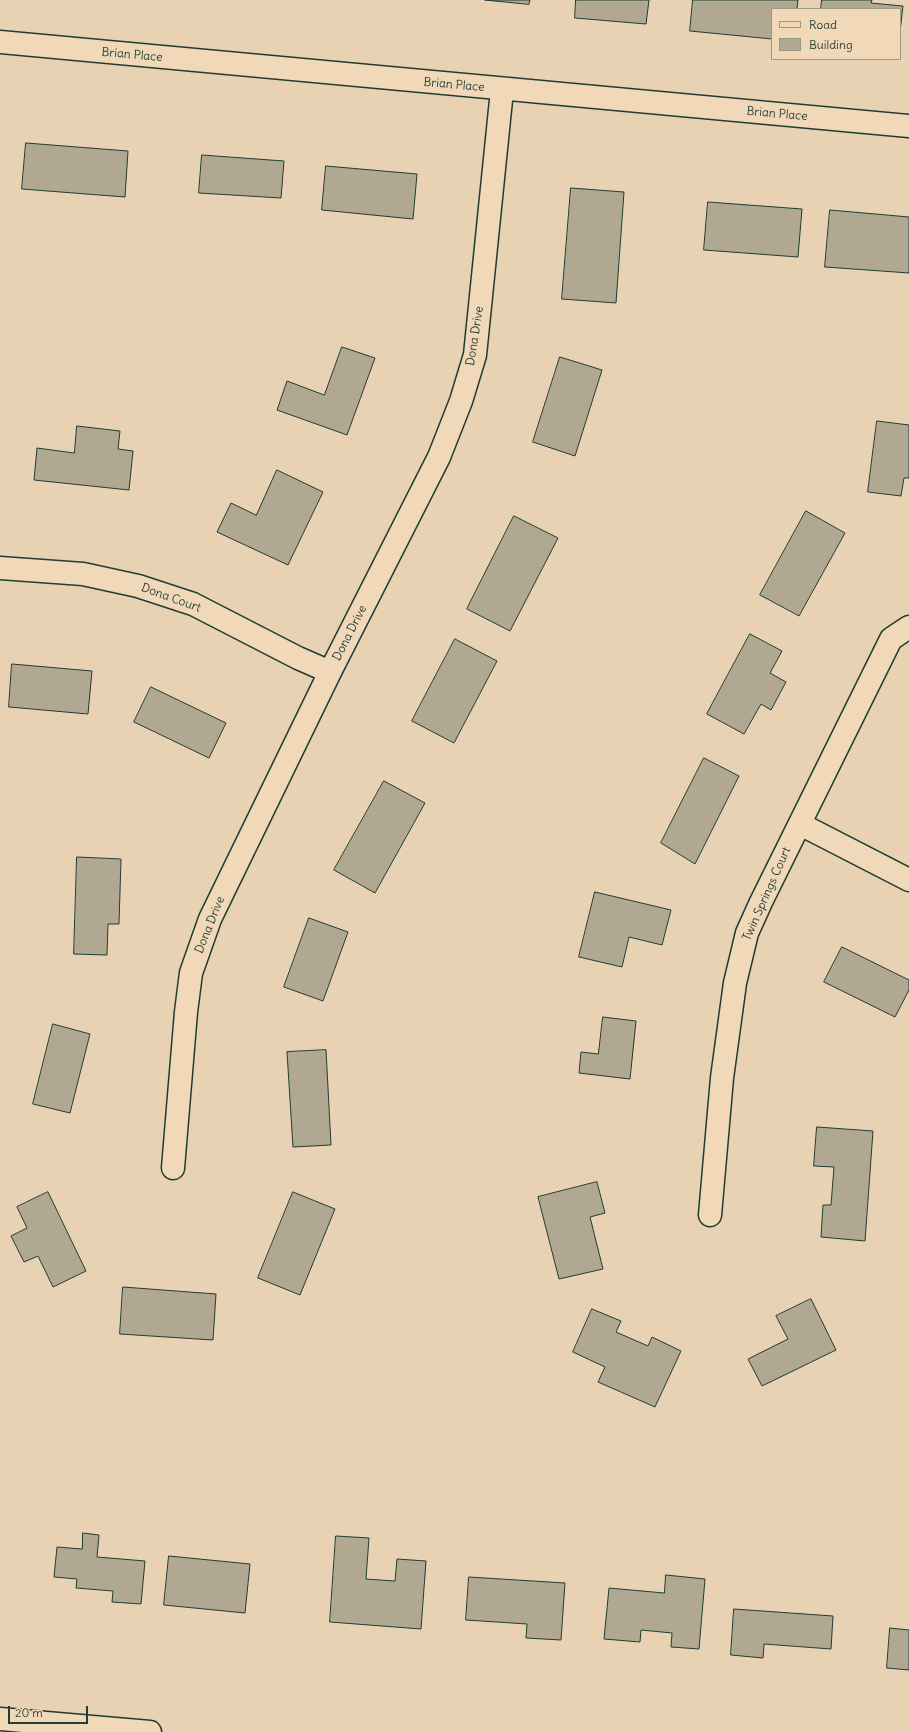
<!DOCTYPE html>
<style>
body{margin:0}
#map{position:relative;width:909px;height:1732px;overflow:hidden;background:#e8d2b3;font-family:Delius,sans-serif}
canvas{display:block}
.legend{position:absolute;left:771px;top:8px;width:130px;height:52px;box-sizing:border-box;background:#f0d8b8;border:1px solid #9c9a83;margin:0;padding:5px 7px;list-style:none;font-size:12px;color:#1f3d34}
.legend li{display:flex;align-items:center;gap:8px;height:20px}
.legend b{width:20px;border:1px solid #9c9a83}
.scale{position:absolute;left:8px;top:1706px;width:80px;height:18px;box-sizing:border-box;border:2px solid #1f3d34;border-top:0;padding-left:5px;font-size:12px;line-height:14px;white-space:nowrap;color:#1f3d34;-webkit-text-stroke:3px #f0d8b8;paint-order:stroke}
</style>
<div id="map">
<canvas width="909" height="1732"></canvas>
<ul class="legend">
<li><b style="height:5px;background:#f0d8b8"></b>Road</li>
<li><b style="height:11px;background:#b0a890"></b>Building</li>
</ul>
<div class="scale">20 m</div>
</div>
<script>
const c = document.querySelector('canvas').getContext('2d');
c.lineJoin = 'round';
function fill(path, color) { c.fillStyle = color; c.fill(path, 'evenodd'); }
function stroke(path, color, width, dash) { c.strokeStyle = color; c.lineWidth = width; c.lineCap = dash ? 'butt' : 'round'; c.setLineDash(dash || []); c.stroke(path); }
function label(font, color, halo, rows, align = 'center') {
  c.font = font + ' Delius,sans-serif'; c.lineWidth = 4; c.setLineDash([]); c.textBaseline = 'middle'; c.strokeStyle = halo; c.fillStyle = color; for (const [text, x, y, turn = 0] of rows) {
    c.save(); c.translate(x, y); c.rotate((+turn || 0) * Math.PI / 180); c.textAlign = isNaN(turn) ? turn : align; if (halo) c.strokeText(text, 0, 0); c.fillText(text, 0, 0); c.restore();
  }
}
const building = new Path2D(`
 M485,0H530L529,4Z
 M576,0H649L646,24L575,18Z
 M693,0H798L797,9H772V39L690,31Z
 M822,0H872L871,3L903,6L900,32V9H821Z
 M26,143L128,151L125,197L22,189Z
 M202,155L284,161L281,198L199,193Z
 M326,166L417,174L413,219L322,210Z
 M571,188L624,192L616,303L562,299Z
 M708,202L802,209L798,257L704,250Z
 M830,210L909,217V273L825,267Z
 M342,347L375,358L347,435L277,410L287,381L324,395Z
 M560,357L602,370L575,456L533,442Z
 M877,421L909,425V478H904L901,496L868,492Z
 M77,426L120,431L118,449L133,451L129,490L34,480L37,448L74,453Z
 M277,470L323,492L288,565L217,532L231,503L256,515Z
 M806,511L845,533L799,616L760,595Z
 M514,516L558,538L510,631L467,609Z
 M750,634L782,651L770,673L786,682L771,710L761,704L744,734L707,714Z
 M455,639L497,661L454,743L412,721Z
 M12,664L92,671L88,714L9,707Z
 M151,687L226,723L209,758L134,722Z
 M704,758L739,776L695,864L661,843Z
 M384,781L425,803L375,893L334,870Z
 M77,857L121,859L119,924H108L107,955L74,954Z
 M595,892L671,910L662,945L629,937L622,967L579,957Z
 M309,918L348,932L323,1001L284,987Z
 M842,947L909,980V990L895,1017L824,982Z
 M603,1017L636,1021L630,1079L579,1073L581,1052L598,1054Z
 M53,1024L90,1034L70,1113L33,1104Z
 M326,1050L331,1145L293,1147L287,1052Z
 M817,1127L873,1131L865,1241L821,1237L823,1205H831L834,1167L814,1166Z
 M597,1182L605,1213L590,1217L603,1269L559,1279L538,1197Z
 M48,1192L86,1271L53,1287L38,1256L24,1262L11,1236L27,1228L17,1207Z
 M293,1192L335,1209L300,1295L258,1278Z
 M123,1287L216,1294L213,1340L120,1334Z
 M811,1299L836,1350L762,1386L748,1359L788,1339L776,1316Z
 M592,1309L621,1321L616,1332L648,1346L652,1337L681,1351L655,1407L598,1382L605,1367L573,1352Z
 M83,1533L99,1535L97,1557L145,1561L141,1604L112,1602L113,1591L76,1588L77,1579L54,1577L57,1547L82,1549Z
 M336,1536L369,1538L366,1579L395,1581L397,1559L426,1561L421,1629L330,1622Z
 M169,1556L250,1564L245,1613L164,1605Z
 M666,1575L705,1579L699,1649L671,1647L672,1633L641,1630L640,1642L604,1639L609,1588L664,1593Z
 M469,1577L565,1583L561,1640L526,1638L527,1624L466,1620Z
 M734,1609L833,1616L831,1649L764,1644L763,1658L731,1655Z
 M890,1628L909,1630V1670L887,1668Z`);
fill(building, '#b0a890');
stroke(building, '#1f3d34', 1);
const minor = new Path2D(`
 M0,42L909,126
 M0,568L83,574L138,586L193,604L298,658L330,672
 M800,824L909,880
 M173,1168L186,1012L191,973L210,919L330,672L439,457L461,401L475,355L502,90
 M710,1215L722,1078L735,983L747,933L761,902L891,639L909,627`);
const primary = new Path2D(`
 M0,1719L150,1732`);
stroke(minor, '#1f3d34', 25);
stroke(primary, '#1f3d34', 25);
stroke(minor, '#f0d8b8', 22);
stroke(primary, '#f0d8b8', 22);
label('12px', '#1f3d34', '#f0d8b8', [
 ["Brian Place",132,55,5],
 ["Brian Place",454,85,5],
 ["Brian Place",777,114,5],
 ["Dona Drive",475,336,-81],
 ["Dona Court",171,598,20],
 ["Dona Drive",350,633,-63],
 ["Twin Springs Court",767,894,-66],
 ["Dona Drive",210,925,-68]
]);
</script>
